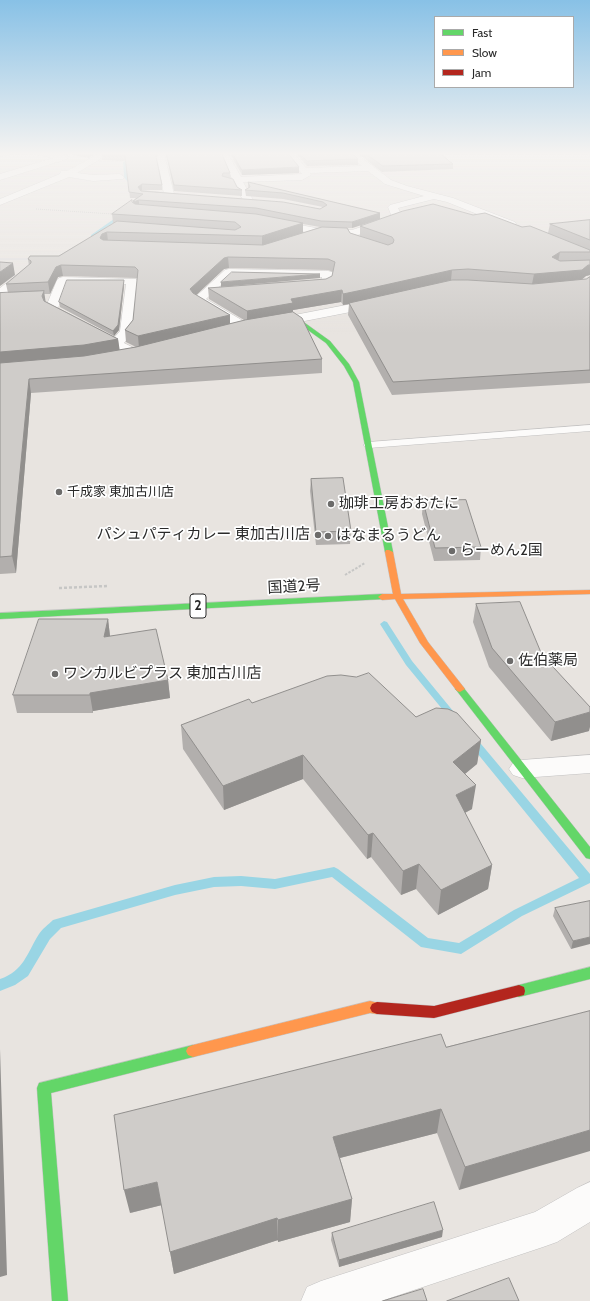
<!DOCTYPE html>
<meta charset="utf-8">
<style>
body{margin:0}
#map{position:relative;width:590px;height:1301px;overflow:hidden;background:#e8e4e0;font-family:Cabin,sans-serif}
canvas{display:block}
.legend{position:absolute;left:434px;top:16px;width:140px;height:72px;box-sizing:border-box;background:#fff;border:1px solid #aaa;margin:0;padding:5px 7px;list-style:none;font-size:12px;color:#2a2a2a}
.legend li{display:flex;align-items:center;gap:8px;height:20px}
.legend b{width:20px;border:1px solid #aaa}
</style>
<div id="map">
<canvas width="590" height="1301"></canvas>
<ul class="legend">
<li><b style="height:5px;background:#63d668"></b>Fast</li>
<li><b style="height:5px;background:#ff974d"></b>Slow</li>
<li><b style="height:5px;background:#b3261e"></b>Jam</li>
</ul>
</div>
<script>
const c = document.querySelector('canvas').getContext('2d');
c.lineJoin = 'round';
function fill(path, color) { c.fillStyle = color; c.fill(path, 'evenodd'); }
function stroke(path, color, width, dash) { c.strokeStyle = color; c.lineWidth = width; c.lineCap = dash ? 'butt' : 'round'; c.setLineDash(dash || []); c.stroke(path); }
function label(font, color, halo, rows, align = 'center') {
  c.font = font + ' Cabin,"Noto Sans JP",sans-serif'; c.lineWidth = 3.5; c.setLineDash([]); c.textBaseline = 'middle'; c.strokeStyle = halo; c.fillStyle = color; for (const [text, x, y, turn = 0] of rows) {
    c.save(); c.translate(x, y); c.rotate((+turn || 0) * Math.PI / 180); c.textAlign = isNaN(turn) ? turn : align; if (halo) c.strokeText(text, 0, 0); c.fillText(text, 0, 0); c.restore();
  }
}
fill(new Path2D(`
 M125,161L127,162L128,177L136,190H134L124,177L123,162Z
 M121,214L124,215L96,235L104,237V239L91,237V235Z
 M384,621L387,622L412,661L458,717L460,719L458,721H452L406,665L380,624Z
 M472,737L476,738L590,874V883L522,916L461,954L421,947L332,877L275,889L241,886L214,887L175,895L61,928L50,939L28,976L15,985L0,991V979C24,971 27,953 39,934C43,928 48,925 53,920L175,885L214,877L241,876L275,879L334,867L338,869L428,938L459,943L514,910L579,878L468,742L467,740L468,738Z`), '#99d5e4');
const lane = new Path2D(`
 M590,425V431L369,448L363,445L369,442Z`);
const street = new Path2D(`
 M0,152H18L14,154L0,156Z
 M30,152H50L67,155L68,157L67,159L0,180V174L53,158L34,154Z
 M102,152H112L77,173L93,175L120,174L124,177L123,179L93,181L69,177L0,205V199L60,174L61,171H67Z
 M162,152H171L165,158L174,194L169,197L164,194L157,157Z
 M219,152H227L241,177L302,174L285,152H293L306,168L362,166L345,152H354L391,180L407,186L453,198L515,222L516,224L511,227L507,226L447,202L434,199L398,208L403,218L401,220L375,228L367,233L352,236L321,235L274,226L269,223L270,221L274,220L321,229L352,230L392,217L388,207L390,205L424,196L385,184L368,171L310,173L311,175L302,180L243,182L253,200L248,203L243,200Z
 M229,269L328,271L332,272L334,274L330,286L303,290L299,288L297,286L299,284L321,281L322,277L232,275L206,299L250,325L251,328L250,331H240L194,303L192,300L225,270Z
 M26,270L30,271L32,273L30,275L4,297L0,298V288L22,271Z
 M63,277L136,279L138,281L133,332L124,343L142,352L144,355L142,358L137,359L132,358L47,312L45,309L57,280L59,278ZM67,284H126L120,331L114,338L58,308Z
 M377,299L381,300L383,303L381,306L274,327L269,326L268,323L269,320L274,319Z
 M590,755V773L522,778L513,775L509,769L513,763L522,760Z
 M590,1182V1222L557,1242L543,1247L381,1301H301L307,1287L321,1281L535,1212L577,1188Z`);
const fast = new Path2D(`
 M294,318H298L330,341L349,364L359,382L393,552L392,554H389L385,552L353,382L344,366L326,343L294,320Z
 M382,594L385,595L386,597L385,599L0,619V613Z
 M460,686L463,687L590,847V859L586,858L457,691L455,689Z
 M590,967V979L519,997L514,995L513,991L514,987L519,985Z
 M193,1045L198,1047L200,1051L198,1055L193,1057L51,1093L68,1301H52L37,1088L39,1083Z`);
const slow = new Path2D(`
 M386,550H389L393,552L401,594L590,590V594L403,599L428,642L465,689L460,692L457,691L420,643L395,599L382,600L378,597L382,594H393L385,552Z
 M370,1001L382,1004L384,1008L382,1012L377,1014L370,1013L193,1057L188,1055L186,1051L188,1047L193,1045Z`);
const jam = new Path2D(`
 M519,985L524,987L525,991L524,995L434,1018L377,1014L372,1012L370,1008L372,1004L377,1002L434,1006Z`);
stroke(lane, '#c2c1c1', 1);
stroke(street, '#c2c1c1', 1);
stroke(fast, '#c2c1c1', 1);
stroke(slow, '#c2c1c1', 1);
stroke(jam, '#c2c1c1', 1);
stroke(new Path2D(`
 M36,209L113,214`), '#c6c6c5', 1, [1, 1]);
stroke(new Path2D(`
 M345,575L365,563`), '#c6c6c5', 2, [2.5, 1.5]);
stroke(new Path2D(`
 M59,588L108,586`), '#c6c6c5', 2.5, [3, 2]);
fill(lane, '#fcfbfa');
fill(street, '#fcfbfa');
fill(fast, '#63d668');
fill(slow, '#ff974d');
fill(jam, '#b3261e');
stroke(new Path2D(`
 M0,259H38`), '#deddde', 1.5);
fill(new Path2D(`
 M59,152H98L88,158Z
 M229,152H287L299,167V173L242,175Z
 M295,152H350L358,159V165L307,166Z
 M356,152H438L453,164V169L382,172Z
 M166,153L230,173L231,178L237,187L242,190V196L174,191L167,158Z
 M102,154L156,157L162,185V190H141L320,209L323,207L283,199L246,196L245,190L248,188V182L380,213V219L473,215L548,233L550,224L590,220V275L586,276L581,280L586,279L590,277V383L392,395L348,315L349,304L343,305L341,302L293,310V312L322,359V373L31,393L16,573L0,574V293H8L6,284L29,266L28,259L59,256L114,223H113L112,214L133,202V201L136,198H130L126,161L102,160ZM371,222L360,226V236L369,239L350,233L348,228H352ZM303,224L320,227L303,233ZM229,268L328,270L333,272L332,276L326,279L268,283L320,278L208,288L209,299L244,320L230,324V315L196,295L224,269ZM63,276L136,278L138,279L133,320L125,330L126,342L136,347L119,350L118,339L45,301L44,294H50L58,277Z
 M124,286L119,330L114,336L60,307L59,302Z
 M311,479L351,531L350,544L316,545L310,491Z
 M423,501L481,547L480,560L434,561L422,514Z
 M476,604L542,655L589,731L551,741L489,667L473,622Z
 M108,619L110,636L168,680L170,698L93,711V713H17L13,695Z
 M252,703L416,717L481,740L477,764L465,774L472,809L465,813L492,865L488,889L438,915L416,889L401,895L371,857L367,859L303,779L224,810L183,749L181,725Z
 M590,901L571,949L553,916L555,908Z
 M590,1011L459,1190L437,1133L340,1158L352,1199L350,1222L278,1242V1240L174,1274L162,1205L130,1213L446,1047Z
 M332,1233L442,1237L339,1267L331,1240Z`), '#b2afad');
fill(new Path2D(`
 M88,152H98L88,158L87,153Z
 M155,152H160L156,157Z
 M299,167V173L242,175V170Z
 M142,184V190L138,193V187Z
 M139,200V206L134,208L133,202Z
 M380,213V219L352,228V222Z
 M303,223V233L262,246V236Z
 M107,232L108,242L102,248L100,238L102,234Z
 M560,252L558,262L552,257Z
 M228,257L229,268L224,269L191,300L190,289L224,258Z
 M13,263L15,275L0,286V272Z
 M61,265L63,276L58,277L50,294L48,282L56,267Z
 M590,265V275L586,276L580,281L532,284L534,274Z
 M452,270L451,280L367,301L343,305V294Z
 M320,274V278L221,287V282Z
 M124,280V286L119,330L114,336L113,331Z
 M342,290L341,302L293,310V314L247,322V311L291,299Z
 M44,291L46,304L42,296Z
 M230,315V326L139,348L138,336Z
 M118,339L120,352L0,366V352Z
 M29,379L31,393L16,573L12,556Z
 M108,619L110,636L104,637Z
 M168,680L170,698L93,711V713L90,695V693Z
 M590,712V727L589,731L551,741L555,722Z
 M481,740L477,764L450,786L453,762Z
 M303,755V779L224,810L223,786Z
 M476,785L472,809L453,819L456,795Z
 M373,833L371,857L367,859L368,835Z
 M419,864L416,889L401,895L403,871Z
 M492,865L488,889L438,915L441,890Z
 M590,937V944L571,949L573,941Z
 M0,1049L7,1275L0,1277Z
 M441,1109L437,1133L332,1160L333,1137Z
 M590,1130V1151L459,1190L465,1167Z
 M157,1182L162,1205L130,1213L124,1190Z
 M352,1199L350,1222L278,1242V1220Z
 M277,1218L278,1240L174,1274L170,1252Z
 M443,1230L442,1237L339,1267V1260Z`), '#918f8d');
const building = new Path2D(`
 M105,152H155L162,185L142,184L138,187L141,191L283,202L320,209L327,205L323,202L283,193L245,190L250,187L248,182L380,213L352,222L321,221L256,208L139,200L133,202L135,201H133L143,194L129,192L125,155L102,154Z
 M167,152H221L230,173H223L222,176L233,179L237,187L242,190L174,185L166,153Z
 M232,152H287L299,167L242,170Z
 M299,152H350L358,159L307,161Z
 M364,152H438L453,164L383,166Z
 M132,200V202L135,204L256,214L303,223L262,236L107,232L102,234L100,238L103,240L263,245L322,227L347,228L350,233L388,245L393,243L394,240L392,237L360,226L403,211L433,204L473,215L485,213L522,227L530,226L590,250V252H560L552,257L560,261L590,260V265H588L582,270L534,274L468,269L452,270L367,289L343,294L342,290L291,299L293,303L247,311L208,288L326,279L332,276L335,262L328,259L228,257L224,258L190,289L193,293L230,315L138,336L125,330L133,320L138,270L135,267L61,265L56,267L48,282L6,284L31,263V261L28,259L30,256H59L117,221L235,230L241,227L235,222L112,214Z
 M590,220V240L550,224Z
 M0,262L13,263L0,272Z
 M232,272L320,274L221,282Z
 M590,277V370L393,382L349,303L452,280H468L533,284L586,279Z
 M67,280H124L118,325L113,331L59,302Z
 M44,291L42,296L44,301L118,339L84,345L0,352V293Z
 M293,312L302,318L322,359L29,379L12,556L0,557V363L84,356L136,347L245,320Z
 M343,478L351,531L316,532L311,479Z
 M466,500L481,547L435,548L423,501Z
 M520,602L542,655L590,707V712L555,722L492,648L476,604Z
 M39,619H108L104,637L156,629L168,680L90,693V695H13Z
 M369,673L416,717L436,708L448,709L457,713L481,740L453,762L476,785L456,795L492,865L441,890L419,864L403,871L373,833L368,835L303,755L223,786L181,725L249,699L252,703L327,676L341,675L356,677Z
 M590,901V937L573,941L555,908Z
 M590,1011V1130L465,1167L441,1109L333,1137L352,1199L278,1220L277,1218L170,1252L157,1182L124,1190L114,1115L441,1034L446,1047Z
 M434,1202L443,1230L339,1260L332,1233Z
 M509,1278L519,1301H447Z
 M423,1289L427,1301H383Z`);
fill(building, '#cfccc9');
stroke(building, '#918f8d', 1);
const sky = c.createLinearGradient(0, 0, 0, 334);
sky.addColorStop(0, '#88c1e6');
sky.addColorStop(0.46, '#f5f3f1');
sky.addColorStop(1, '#f5f3f100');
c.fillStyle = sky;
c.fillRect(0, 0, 590, 334);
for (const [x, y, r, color] of [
 [59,492,4,"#6c6b6a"],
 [331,504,4,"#6c6b6a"],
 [318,535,4,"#6c6b6a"],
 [328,536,4,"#6c6b6a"],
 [452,551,4,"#6c6b6a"],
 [510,661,4,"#6c6b6a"],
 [55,674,4,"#6c6b6a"]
]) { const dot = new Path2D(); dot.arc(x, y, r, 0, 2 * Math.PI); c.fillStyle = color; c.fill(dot); stroke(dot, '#fff', 1.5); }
label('13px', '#2a2a2a', '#fff', [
 ["千成家 東加古川店",67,492]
], 'left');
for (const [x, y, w] of [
 [198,606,16]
]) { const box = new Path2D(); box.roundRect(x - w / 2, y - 12, w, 24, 3); c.fillStyle = '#fff'; c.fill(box); stroke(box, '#2a2a2a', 1); }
label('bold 14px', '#2a2a2a', null, [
 ["2",198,606]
]);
label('15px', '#2a2a2a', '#fff', [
 ["珈琲工房おおたに",339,504],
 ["パシュパティカレー 東加古川店",310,535,"right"],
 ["はなまるうどん",336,536],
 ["らーめん2国",460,551],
 ["佐伯薬局",518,661],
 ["ワンカルビプラス 東加古川店",63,674]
], 'left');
label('15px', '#2a2a2a', '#fff', [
 ["国道2号",294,587,-3]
]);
</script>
